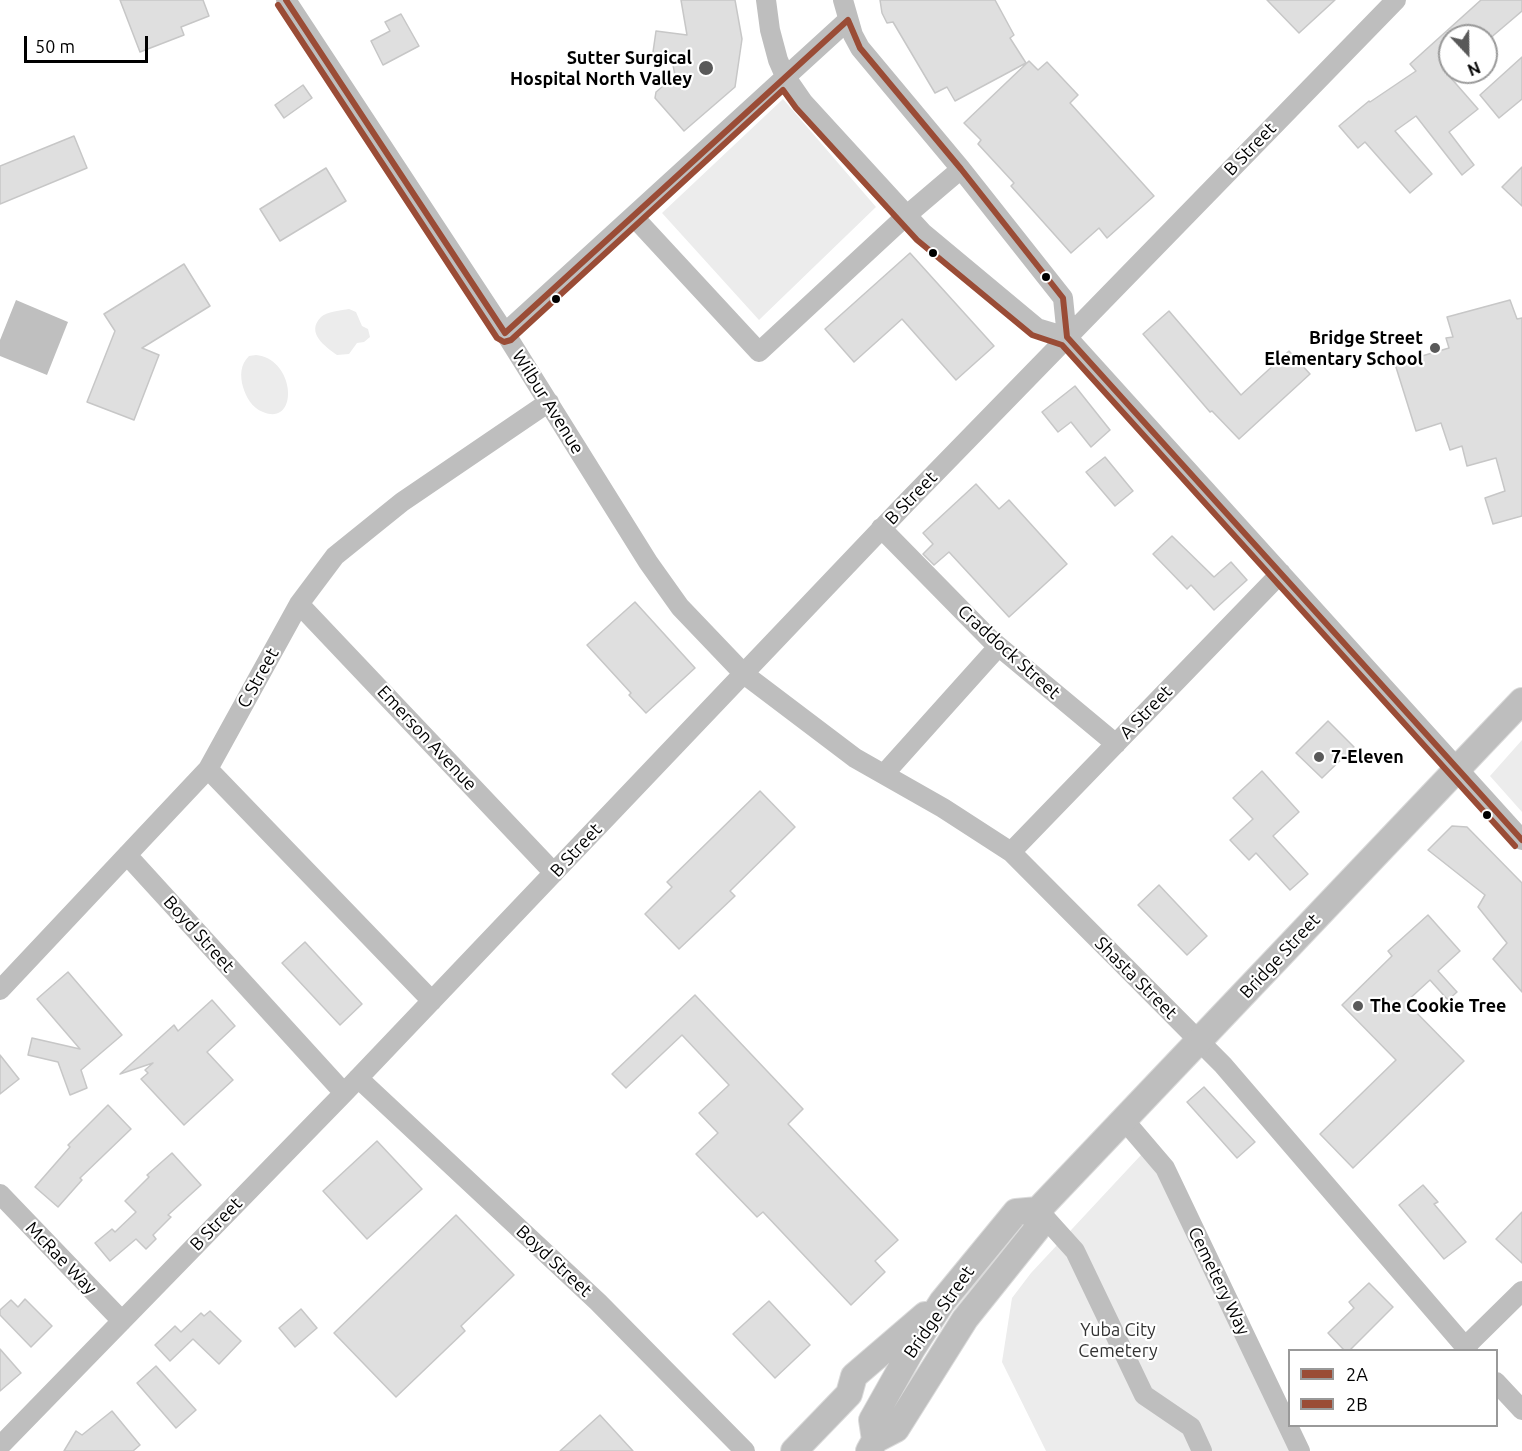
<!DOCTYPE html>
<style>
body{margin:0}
#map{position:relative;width:1522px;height:1451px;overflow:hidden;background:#fff;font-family:Ubuntu,sans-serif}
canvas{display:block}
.legend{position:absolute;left:1288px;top:1349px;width:210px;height:78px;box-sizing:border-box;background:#fff;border:2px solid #999;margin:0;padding:8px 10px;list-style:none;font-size:18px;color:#000}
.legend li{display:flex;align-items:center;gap:12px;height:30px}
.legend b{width:30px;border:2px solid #999}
.north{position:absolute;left:1438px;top:24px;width:60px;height:60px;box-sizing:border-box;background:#fff;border:2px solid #999;border-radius:50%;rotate:158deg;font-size:16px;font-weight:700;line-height:24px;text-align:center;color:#000}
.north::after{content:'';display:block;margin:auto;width:21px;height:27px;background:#595959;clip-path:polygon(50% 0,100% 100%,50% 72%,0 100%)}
.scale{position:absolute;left:24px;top:36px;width:124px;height:27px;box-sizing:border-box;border:3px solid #000;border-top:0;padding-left:8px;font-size:18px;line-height:21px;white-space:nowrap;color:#000;-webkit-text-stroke:4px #fff;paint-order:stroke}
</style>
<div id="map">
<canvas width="1522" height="1451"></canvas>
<ul class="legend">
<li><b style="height:8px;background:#9a4c36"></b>2A</li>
<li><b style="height:8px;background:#9a4c36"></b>2B</li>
</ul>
<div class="north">N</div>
<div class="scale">50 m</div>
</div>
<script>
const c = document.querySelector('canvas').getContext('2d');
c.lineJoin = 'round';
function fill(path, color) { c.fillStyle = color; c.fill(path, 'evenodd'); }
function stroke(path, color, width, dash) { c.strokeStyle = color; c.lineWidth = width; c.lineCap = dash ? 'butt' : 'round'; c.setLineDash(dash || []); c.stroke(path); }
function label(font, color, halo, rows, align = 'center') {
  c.font = font + ' Ubuntu,sans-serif'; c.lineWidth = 4.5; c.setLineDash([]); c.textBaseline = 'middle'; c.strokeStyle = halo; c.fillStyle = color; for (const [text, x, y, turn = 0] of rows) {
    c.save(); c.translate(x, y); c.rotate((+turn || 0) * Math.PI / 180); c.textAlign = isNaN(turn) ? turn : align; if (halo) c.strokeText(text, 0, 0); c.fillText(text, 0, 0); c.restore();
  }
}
fill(new Path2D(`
 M783,99L876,207L759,320L662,213Z
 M349,309L356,312L362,326L368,329L370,337L364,342L357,343L349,354L337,355C326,347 305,333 321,317C326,312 342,310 349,309Z
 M256,355C296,359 299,427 263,412C252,408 246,397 243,387C240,376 240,365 249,356Z
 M1522,740V812L1490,776Z
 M1141,1155L1159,1172L1294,1451H1046L1002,1362L1012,1298L1031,1273Z`), '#ececec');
fill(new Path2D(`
 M16,300L68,322L47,375L0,356V340Z`), '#bfbfbf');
const building = new Path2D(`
 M120,0H203L209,16L181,27L184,35L140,52Z
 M681,0H735L742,39L735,87L684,131L655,98L656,92L675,76L672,59L656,56L653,52L656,31L687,35Z
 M880,0H995L1014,35L1010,38L1026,63L955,101L947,87L935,93L893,22L887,23L882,13Z
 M1267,0H1335L1299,33Z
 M1481,0H1522V11L1488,40L1486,36H1450V77L1478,109L1449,132L1474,165L1462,175L1416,116L1395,131L1432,174L1410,193L1365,142L1358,148L1339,126L1369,101L1370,102L1416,71L1410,64Z
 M401,14L419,46L383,65L371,41L390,31L385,22Z
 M1522,57V99L1499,118L1480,95Z
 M1029,61L1038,70L1047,62L1078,95L1070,103L1154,196L1107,238L1099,228L1071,253L1011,186L1014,183L978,144L981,140L964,123Z
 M303,85L312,98L284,118L275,105Z
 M74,136L87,168L0,204V166Z
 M1522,167V206L1502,187Z
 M326,168L346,201L280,241L260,209Z
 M910,253L994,346L956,380L902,319L854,362L825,329Z
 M184,264L210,306L142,348L159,355L134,420L87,402L115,331L104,314Z
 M1510,300L1517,319L1522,318V516L1493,524L1485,498L1505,491L1496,458L1467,466L1462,446L1450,450L1441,423L1416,431L1395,364L1449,348L1446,338L1453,337L1447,317Z
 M1169,311L1241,395L1289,351L1310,374L1239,439L1212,411L1210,412L1143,334Z
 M1075,386L1110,430L1091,447L1071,422L1058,432L1042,412Z
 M1105,457L1133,491L1115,506L1086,472Z
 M976,484L999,509L1009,500L1067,564L1009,617L949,552L934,565L923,554L933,544L923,533Z
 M1172,536L1214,577L1231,562L1247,580L1214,610L1191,585L1187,589L1153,554Z
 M635,602L695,668L646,713L629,695L631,693L587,645Z
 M1328,721L1354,747L1322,778L1296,753Z
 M1262,771L1299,812L1273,836L1308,874L1290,890L1256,853L1249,860L1230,840L1253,819L1233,798Z
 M760,791L795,827L730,891L735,896L679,949L645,914L672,887L667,882Z
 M1452,826L1467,827L1522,883V992L1493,959L1507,943L1478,907L1485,895L1428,850Z
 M1159,885L1207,936L1187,955L1138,905Z
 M1428,915L1460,951L1438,971L1457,992L1448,1000L1430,980L1406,1002L1464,1061L1353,1168L1320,1134L1396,1060L1342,1005L1392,956L1388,951Z
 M305,942L362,1004L340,1025L282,963Z
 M68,972L122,1035L81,1070L87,1088L70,1095L58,1062L28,1055L32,1038L80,1049L37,999Z
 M695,995L803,1109L788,1124L898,1240L875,1261L885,1272L851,1305L763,1212L757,1217L696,1154L718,1133L699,1113L729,1085L682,1035L626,1088L612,1074Z
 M212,1000L235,1026L207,1052L233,1080L184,1125L141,1079L148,1073L145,1070L153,1063L120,1074L174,1025L178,1031Z
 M0,1055L19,1079L0,1094Z
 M1204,1087L1255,1142L1237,1158L1187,1102Z
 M108,1105L131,1129L80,1178L82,1180L58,1207L35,1187L70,1147L68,1145Z
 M377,1141L422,1189L367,1239L323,1191Z
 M172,1153L201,1185L168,1215L171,1217L153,1235L156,1239L146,1249L136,1239L110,1261L95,1243L112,1229L115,1232L136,1212L125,1201L149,1177L147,1175Z
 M1423,1185L1438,1202L1434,1204L1466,1242L1444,1259L1399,1205Z
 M1522,1212V1263L1496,1239Z
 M456,1215L514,1275L461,1326L465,1331L396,1397L334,1333Z
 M1369,1283L1393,1307L1350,1350H1344L1328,1333L1354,1308L1349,1302Z
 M25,1299L52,1326L31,1347L0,1315V1310L11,1300L18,1307Z
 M769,1301L810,1345L775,1378L733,1334Z
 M301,1309L317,1328L295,1347L279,1328Z
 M210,1311L241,1341L219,1364L193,1339L170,1361L155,1345L175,1326L181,1332L201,1313L204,1316Z
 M0,1349L21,1373L0,1391Z
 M156,1366L196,1410L176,1428L137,1383Z
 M112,1411L140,1445L133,1451H64L76,1431L82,1435Z
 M600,1415L633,1451H560Z`);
fill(building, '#dfdfdf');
stroke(building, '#c7c7c7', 1.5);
const major = new Path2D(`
 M875,1440L872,1420L912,1349L942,1302L1016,1212L1038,1210L1522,701
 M794,1451L849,1394L854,1376L925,1315
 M869,1451L875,1440L896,1429L965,1319L1037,1229L1038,1210`);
stroke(major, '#dbdbdb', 28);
stroke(new Path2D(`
 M286,0L505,333L648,562L680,607L744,674L855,758L943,808L1011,852L1223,1065L1468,1350
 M766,0L770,30L778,60L785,76L803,102L923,233L1037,328L1067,337
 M843,0L853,35L860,48L961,169L1063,298L1067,337
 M633,216L759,352L907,215L961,169
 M505,333L848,20
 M1067,337L1522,840
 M881,528L991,640L1116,744
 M299,604L554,873
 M208,769L432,1001
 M884,774L998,647
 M1011,852L1281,573
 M127,855L344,1093
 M0,990L208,769L299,604L335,556L402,502L549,402
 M358,1078L598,1302L745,1451
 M1124,1120L1165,1168L1300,1451
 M0,1194L122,1321
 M1038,1210L1075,1251L1144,1395L1191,1427L1202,1451
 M1465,1347L1522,1291
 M1496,1382L1522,1410
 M0,1446L344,1093L906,503L1396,0`), '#bebebe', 20);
stroke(major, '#bebebe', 26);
stroke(new Path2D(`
 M286,0L505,333L848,20L860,48L961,169L1063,298L1067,337L1522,840`), '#9a4c36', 6);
stroke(new Path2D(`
 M278,5L497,338L504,342L511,340L783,90L796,108L917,240L1032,335L1062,345L1515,846`), '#9a4c36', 6);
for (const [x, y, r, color] of [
 [706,68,8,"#595959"],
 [933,253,5,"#000"],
 [1046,277,5,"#000"],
 [556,299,5,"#000"],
 [1435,348,6,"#595959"],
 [1319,757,6,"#595959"],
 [1487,815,5,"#000"],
 [1358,1006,6,"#595959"]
]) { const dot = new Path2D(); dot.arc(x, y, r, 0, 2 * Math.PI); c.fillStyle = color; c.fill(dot); stroke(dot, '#fff', 2); }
label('bold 18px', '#000', '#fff', [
 ["Sutter Surgical",692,58],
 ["Hospital North Valley",692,79],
 ["Bridge Street",1423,338],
 ["Elementary School",1423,359],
 ["7-Eleven",1331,757,"left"],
 ["The Cookie Tree",1370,1006,"left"]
], 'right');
label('18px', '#000', '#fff', [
 ["B Street",1250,149,-46],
 ["Wilbur Avenue",548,402,58],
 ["B Street",911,498,-46],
 ["Craddock Street",1009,652,42],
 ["C Street",258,678,-61],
 ["A Street",1146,712,-46],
 ["Emerson Avenue",427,738,47],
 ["B Street",576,850,-47],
 ["Boyd Street",199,934,48],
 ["Bridge Street",1280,956,-47],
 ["Shasta Street",1136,978,45],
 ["B Street",216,1224,-46],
 ["McRae Way",61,1258,46],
 ["Boyd Street",554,1261,43],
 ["Cemetery Way",1219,1281,64],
 ["Bridge Street",939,1312,-55]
]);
label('18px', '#333', '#fff', [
 ["Yuba City",1118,1330],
 ["Cemetery",1118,1351]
]);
</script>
